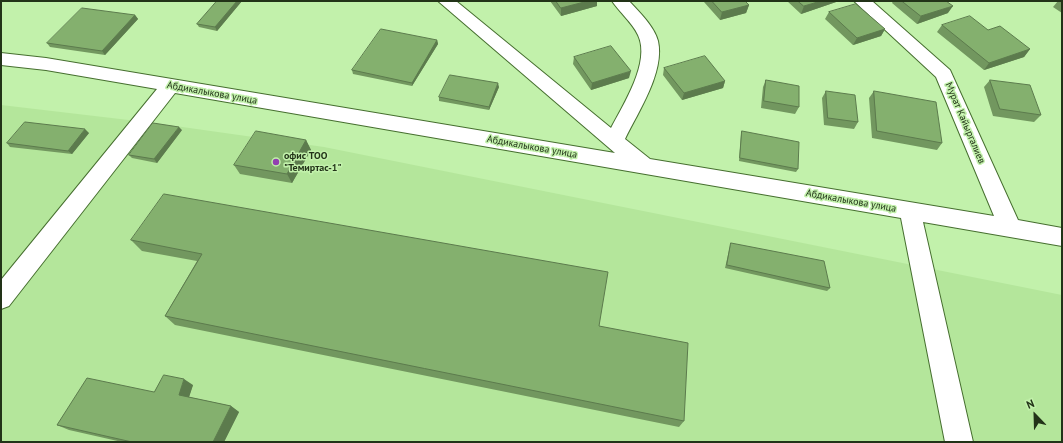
<!DOCTYPE html>
<meta charset="utf-8">
<style>
body{margin:0}
#map{position:relative;width:1063px;height:443px;overflow:hidden;background:#c2f1ab;font-family:"PT Sans",sans-serif}
canvas{display:block}
.frame{position:absolute;inset:0;border:2px solid #223318;pointer-events:none}
.north{position:absolute;left:1015px;top:395px;width:40px;height:40px;-webkit-text-stroke:3px #c2f1ab;paint-order:stroke;rotate:337deg;font-size:11px;font-weight:700;line-height:16px;text-align:center;color:#223318}
.north::after{content:'';display:block;margin:auto;width:14px;height:18px;background:#223318;clip-path:polygon(50% 0,100% 100%,50% 72%,0 100%)}
</style>
<div id="map">
<canvas width="1063" height="443"></canvas>
<div class="frame"></div>
<div class="north">N</div>
</div>
<script>
const c = document.querySelector('canvas').getContext('2d');
c.lineJoin = 'round';
function fill(path, color) { c.fillStyle = color; c.fill(path, 'evenodd'); }
function stroke(path, color, width, dash) { c.strokeStyle = color; c.lineWidth = width; c.lineCap = dash ? 'butt' : 'round'; c.setLineDash(dash || []); c.stroke(path); }
function label(font, color, halo, rows, align = 'center') {
  c.font = font + ' "PT Sans",sans-serif'; c.lineWidth = 3; c.setLineDash([]); c.textBaseline = 'middle'; c.strokeStyle = halo; c.fillStyle = color; for (const [text, x, y, turn = 0] of rows) {
    c.save(); c.translate(x, y); c.rotate((+turn || 0) * Math.PI / 180); c.textAlign = isNaN(turn) ? turn : align; if (halo) c.strokeText(text, 0, 0); c.fillText(text, 0, 0); c.restore();
  }
}
fill(new Path2D(`
 M1,105L154,123L324,147L1062,295V442H1Z`), '#b4e69b');
const minor = new Path2D(`
 M438,1H456L611,128C623,105 651,62 638,35C632,22 620,13 612,1H629C639,12 654,26 658,41C665,72 638,112 625,139L650,159L994,216L936,77L854,1H872L950,70L1018,220L1062,228V246L923,222L973,442H945L901,218L175,93L9,306L1,309V280L157,89L46,70L1,65V53L46,58L615,153Z`);
stroke(minor, '#466f2f', 2);
fill(minor, '#fff');
fill(new Path2D(`
 M217,1H242L217,31L199,27L197,24Z
 M550,1H597V6L561,16Z
 M704,1H745L749,5L746,13L720,20L704,2Z
 M787,1H839L801,14Z
 M893,1H946L948,13L917,24L892,3Z
 M1058,1H1062V13L1053,7Z
 M829,12L885,29L881,36L853,45L825,19Z
 M135,15L138,19L105,55L50,47L47,43Z
 M942,25L988,30L1030,49L1024,57L984,70L937,32Z
 M437,40L438,44L412,86L353,74L352,70Z
 M574,57L629,78L591,90L573,64Z
 M664,68L725,81L723,88L682,100L663,75Z
 M766,80L799,107L795,114L761,108L763,87Z
 M990,80L1041,115L1034,122L993,116L984,87Z
 M499,87L489,110L439,101V97Z
 M826,91L858,122L854,129L824,125L822,98Z
 M874,91L942,143L937,150L872,138L869,98Z
 M182,130L157,163L132,158L129,155Z
 M742,131L798,169L796,172L739,161L741,135Z
 M89,133L72,154L10,147L7,143Z
 M306,140L311,150L292,183L240,174L234,165Z
 M131,240L599,326L684,421L679,427L175,325L165,316L197,261L142,251Z
 M731,243L830,288L827,291L725,268L730,246Z
 M193,385L189,397L231,406L239,412L224,442H122L69,430L57,425L154,392Z`), '#72975f');
fill(new Path2D(`
 M237,1H242L217,31L215,27Z
 M588,1H597V6L561,16V8Z
 M821,1H839L801,14L804,6Z
 M749,5L746,13L720,20L722,12Z
 M953,6L948,13L917,24L921,16Z
 M135,15L138,19L105,55L102,51Z
 M885,29L881,36L853,45L857,38Z
 M437,40L438,44L412,86V83Z
 M1030,49L1024,57L984,70L989,63Z
 M631,71L629,78L591,90L592,83Z
 M725,81L723,88L682,100L684,93Z
 M498,83L499,87L489,110V107Z
 M179,127L182,130L157,163L154,159Z
 M85,129L89,133L72,154L68,151Z
 M306,140L311,150L292,183L287,174Z
 M184,379L193,385L188,400L179,395Z
 M231,406L239,412L224,442H213Z`), '#5c7b4d');
const building = new Path2D(`
 M217,1H237L215,27L197,24Z
 M556,1H588L561,8Z
 M712,1H745L749,5L722,12Z
 M798,1H821L804,6Z
 M902,1H946L953,6L921,16Z
 M856,4L885,29L857,38L829,12Z
 M82,8L135,15L102,51L47,43Z
 M970,16L988,30L1000,26L1030,49L989,63L942,25Z
 M381,29L437,40L412,83L352,70Z
 M611,46L631,71L592,83L574,57Z
 M705,56L725,81L684,93L664,68Z
 M450,75L498,83L489,107L439,97Z
 M766,80L799,86V107L764,101Z
 M990,80L1030,85L1041,115L1000,109Z
 M826,91L855,95L858,122L828,118Z
 M874,91L936,102L942,143L877,131Z
 M25,122L85,129L68,151L7,143Z
 M153,123L179,127L154,159L129,155Z
 M256,131L306,140L287,174L234,165Z
 M742,131L799,142L798,169L740,158Z
 M164,194L608,272L599,326L688,343L684,421L165,316L202,254L131,240Z
 M731,243L824,261L830,288L727,265Z
 M164,375L184,379L179,395L231,406L213,442H132L57,425L87,378L154,392Z`);
fill(building, '#84b06e');
stroke(building, '#5c7b4d', 1);
for (const [x, y, r, color] of [
 [276,162,4,"#9240b0"]
]) { const dot = new Path2D(); dot.arc(x, y, r, 0, 2 * Math.PI); c.fillStyle = color; c.fill(dot); stroke(dot, '#c2f1ab', 1.5); }
label('10px', '#223318', '#c2f1ab', [
 ["Абдикалыкова улица",212,93,10],
 ["Мурат Кайыргалиев",965,123,67],
 ["Абдикалыкова улица",532,147,10],
 ["Абдикалыкова улица",851,201,10]
]);
label('bold 10px', '#223318', '#c2f1ab', [
 ["офис ТОО",284,156],
 ["\"Темиртас-1\"",284,168]
], 'left');
</script>
